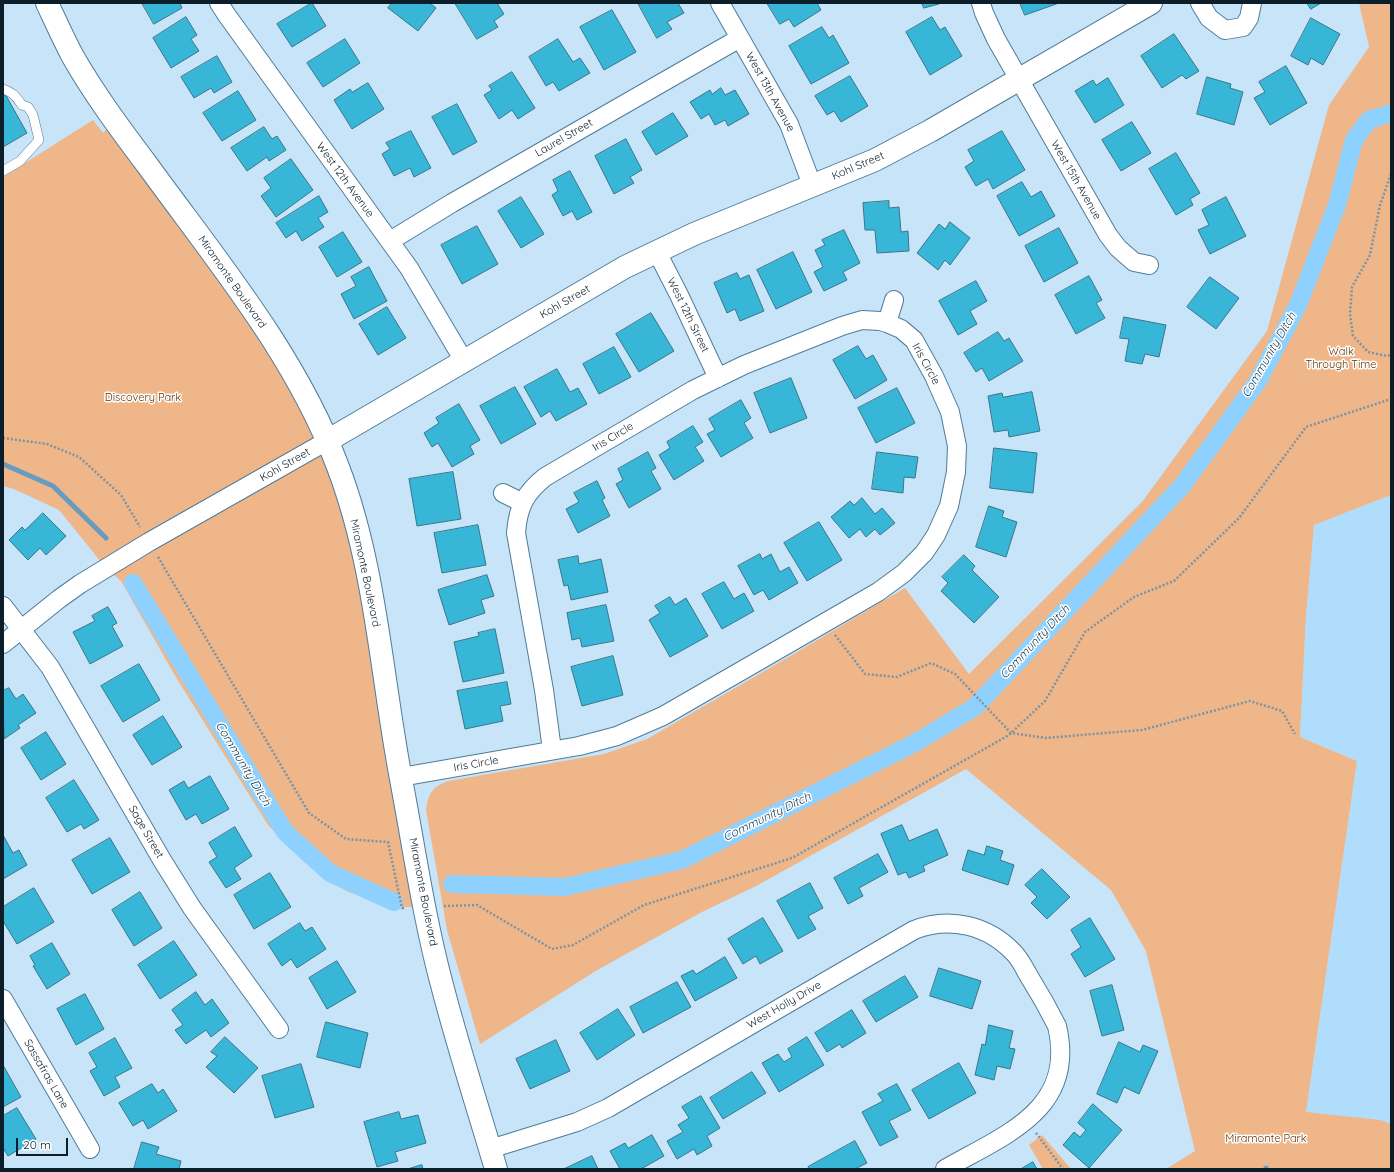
<!DOCTYPE html>
<style>
body{margin:0}
#map{position:relative;width:1394px;height:1172px;overflow:hidden;background:#c8e4f8;font-family:Quicksand,sans-serif}
canvas{display:block}
.frame{position:absolute;inset:0;border:4px solid #0b1e2a;pointer-events:none}
.scale{position:absolute;left:16px;top:1138px;width:52px;height:18px;box-sizing:border-box;border:2px solid #0b1e2a;border-top:0;padding-left:5px;font-size:12px;line-height:14px;white-space:nowrap;color:#0b1e2a;-webkit-text-stroke:3px #fff;paint-order:stroke}
</style>
<div id="map">
<canvas width="1394" height="1172"></canvas>
<div class="frame"></div>
<div class="scale">20 m</div>
</div>
<script>
const c = document.querySelector('canvas').getContext('2d');
c.lineJoin = 'round';
function fill(path, color) { c.fillStyle = color; c.fill(path, 'evenodd'); }
function stroke(path, color, width, dash) { c.strokeStyle = color; c.lineWidth = width; c.lineCap = dash ? 'butt' : 'round'; c.setLineDash(dash || []); c.stroke(path); }
function label(font, color, halo, rows, align = 'center') {
  c.font = font + ' Quicksand,sans-serif'; c.lineWidth = 3; c.setLineDash([]); c.textBaseline = 'middle'; c.strokeStyle = halo; c.fillStyle = color; for (const [text, x, y, turn = 0] of rows) {
    c.save(); c.translate(x, y); c.rotate((+turn || 0) * Math.PI / 180); c.textAlign = isNaN(turn) ? turn : align; if (halo) c.strokeText(text, 0, 0); c.fillText(text, 0, 0); c.restore();
  }
}
fill(new Path2D(`
 M1391,495V1124L1381,1120L1306,1113L1357,761L1300,737L1306,616L1314,525Z`), '#b1ddfc');
fill(new Path2D(`
 M1359,3H1391V495L1314,525L1306,616L1300,737L1357,761L1306,1112L1381,1120L1391,1124V1169H1166L1195,1151L1146,951L1111,890L966,769L758,885L702,912L599,969L480,1044L447,930L426,810C428,794 432,787 448,781L604,754L647,739L787,658L905,588L969,674L1142,502L1267,331L1329,105L1369,47Z
 M93,120L103,133L115,120L231,279L338,467L425,907H394L346,891L304,862L268,825L177,679L121,581L106,568L59,510L14,489L3,486V177Z
 M1042,1135L1071,1169H1043L1029,1145Z`), '#efb689');
stroke(new Path2D(`
 M3,464L53,486L106,538
 M1266,1169V1168`), '#679bbf', 5);
stroke(new Path2D(`
 M133,583L285,832L330,873L394,902
 M452,884L565,887L682,860L913,744L975,707L1182,486L1258,381L1298,305L1337,205L1354,140L1369,120L1391,113`), '#8ed1ff', 18);
const building = new Path2D(`
 M142,3H180L182,8L154,24Z
 M312,3L326,26L292,47L277,24Z
 M392,3H430L436,8L418,31L388,8Z
 M455,3H497L504,14L494,21L498,27L477,39Z
 M638,3H678L684,13L667,22L672,29L657,38Z
 M767,3H817L821,10L794,27L789,19L780,24Z
 M922,3H939V4L924,8Z
 M1020,3H1059L1025,15Z
 M1307,3H1321L1311,9Z
 M612,10L636,52L604,70L580,27Z
 M186,17L197,35L191,39L199,51L171,68L153,38Z
 M932,17L940,30L945,27L962,56L930,75L906,32Z
 M1311,18L1340,34L1323,65L1311,58L1308,65L1291,56Z
 M822,27L829,38L833,35L849,63L811,84L789,46Z
 M1174,34L1199,71L1186,79L1182,75L1162,88L1141,56Z
 M345,39L360,63L323,87L307,63Z
 M558,39L573,62L580,58L590,73L559,91L553,82L546,86L529,57Z
 M217,56L232,82L214,93L211,88L194,98L181,77Z
 M1286,66L1307,103L1270,125L1254,98L1265,92L1259,82Z
 M512,72L535,108L518,119L512,110L499,119L484,95L492,90L489,86Z
 M850,76L868,106L841,122L834,111L827,115L815,96Z
 M1207,77L1231,84L1230,88L1243,92L1234,125L1197,114Z
 M1108,78L1124,105L1095,123L1075,91L1093,80L1096,85Z
 M368,83L384,109L352,129L334,100L350,89L352,92Z
 M721,88L725,95L735,90L749,114L728,126L725,120L715,125L709,114L701,119L690,102L710,90L712,94Z
 M238,91L256,120L222,141L203,113Z
 M4,92L27,133L3,147V93Z
 M457,104L477,142L453,155L432,117Z
 M673,113L688,136L656,155L642,132Z
 M1132,122L1151,153L1121,171L1102,140Z
 M264,127L272,139L277,136L286,150L269,161L267,157L247,171L231,148Z
 M411,131L431,168L414,177L410,168L394,176L382,154L390,149L386,143Z
 M1002,131L1025,170L993,189L988,179L976,186L965,167L974,161L968,150Z
 M626,139L642,170L630,177L634,183L614,194L595,156Z
 M1176,153L1200,193L1190,199L1193,205L1176,215L1149,169Z
 M291,159L313,190L276,217L261,196L271,188L264,178Z
 M570,171L592,212L577,220L572,211L563,216L552,195L558,191L553,180Z
 M1022,182L1031,197L1041,191L1055,216L1019,236L997,196Z
 M319,196L328,212L318,218L324,227L302,241L296,231L286,238L276,223Z
 M521,197L544,234L521,248L498,211Z
 M1226,197L1246,236L1210,254L1198,230L1209,225L1202,210Z
 M889,201V208L899,207L901,232L908,231L909,251L877,253L875,230H865L863,203Z
 M950,222L970,238L950,265L945,260L938,270L917,253L939,224L945,229Z
 M477,226L498,264L462,284L441,245Z
 M1059,228L1078,263L1044,282L1025,246Z
 M844,230L860,263L843,272L847,280L824,291L814,272L823,267L815,250L825,245L822,240Z
 M343,232L362,262L337,277L319,247Z
 M793,252L812,292L776,309L757,270Z
 M369,267L387,301L354,319L341,294L356,286L351,277Z
 M737,273L740,279L749,275L764,311L740,321L735,309L727,313L714,283Z
 M1089,276L1102,300L1096,303L1105,318L1076,334L1055,295Z
 M1210,277L1239,298L1216,329L1187,307Z
 M976,281L987,301L970,311L977,324L958,335L939,301Z
 M387,307L406,338L378,355L359,324Z
 M651,313L674,351L639,372L616,334Z
 M1124,317L1166,325L1159,357L1145,354L1142,364L1125,361L1129,339L1120,338Z
 M998,332L1004,341L1009,338L1023,361L989,381L982,368L976,372L964,353Z
 M858,346L866,359L873,355L887,380L855,399L833,360Z
 M614,347L631,377L599,394L583,364Z
 M557,369L570,392L578,388L587,404L556,421L550,411L541,417L524,387Z
 M791,378L807,418L770,433L754,393Z
 M515,387L536,424L501,444L480,406Z
 M897,388L915,423L876,443L858,408Z
 M1032,392L1040,431L1009,437L1008,430L994,432L988,396L1002,393L1003,397Z
 M741,400L751,418L744,423L753,438L721,457L707,434L715,430L709,419Z
 M459,404L480,440L470,446L474,454L452,467L438,443L432,447L424,433L439,423L436,418Z
 M693,426L703,442L695,447L704,461L674,480L659,455L670,448L667,442Z
 M994,448L1037,453L1033,493L990,488Z
 M648,452L656,468L651,471L661,489L629,508L616,484L623,480L618,469Z
 M877,452L918,457L915,478L904,477L903,493L872,489Z
 M453,472L461,519L417,526L409,479Z
 M597,481L605,498L602,500L610,516L578,533L566,509L579,502L574,493Z
 M862,498L875,514L882,508L895,523L880,535L875,529L866,537L860,529L849,538L831,517L850,501L854,505Z
 M989,506L1004,511L1002,517L1017,522L1006,557L976,547Z
 M43,513L66,536L46,555L40,548L28,560L9,540L22,527L25,530Z
 M819,522L842,560L807,581L784,543Z
 M478,525L486,565L442,573L434,533Z
 M760,554L762,559L771,554L780,572L789,567L798,583L769,600L763,590L754,595L738,566Z
 M964,555L975,566L972,570L999,597L974,623L941,591L948,583L942,577Z
 M578,556L579,564L601,559L608,592L571,600L568,585L564,586L558,560Z
 M487,575L494,596L481,600L485,613L449,625L438,590Z
 M724,582L734,599L744,593L754,611L722,629L702,594Z
 M670,597L675,605L686,598L708,636L670,657L649,620L660,613L655,606Z
 M606,605L614,641L582,647L580,638L572,640L567,613Z
 M108,607L117,623L112,626L123,646L90,664L73,632L95,621L92,616Z
 M495,629L504,673L463,682L454,642L479,636L478,633Z
 M613,656L623,695L582,706L571,667Z
 M139,664L160,700L123,722L101,686Z
 M507,682L511,704L500,706L503,721L465,729L457,691Z
 M9,688L16,699L23,694L36,713L18,725L20,728L4,739L3,691Z
 M163,716L182,747L152,765L133,735Z
 M46,732L66,764L41,780L21,748Z
 M210,776L229,809L202,824L196,814L186,820L169,790L184,781L188,788Z
 M74,780L99,820L84,829L81,824L67,832L46,798Z
 M902,825L909,841L937,829L948,855L923,866L925,871L909,878L906,872L898,875L881,834Z
 M235,827L252,856L234,868L241,879L226,888L209,862L217,857L209,843Z
 M3,835L13,853L19,850L27,865L3,879Z
 M110,838L130,872L92,894L72,860Z
 M987,846L1003,851L1000,860L1014,865L1008,885L962,870L968,850L984,855Z
 M878,854L888,872L859,888L863,896L848,904L834,878Z
 M1042,869L1070,897L1047,919L1031,903L1037,897L1025,885Z
 M270,873L291,907L254,929L234,895Z
 M810,883L823,908L808,916L816,929L798,939L777,901Z
 M34,888L54,922L17,944L3,921V907Z
 M140,892L162,928L134,946L112,910Z
 M763,918L783,951L760,964L756,956L743,964L728,939Z
 M1090,918L1115,959L1085,977L1071,954L1081,947L1071,930Z
 M300,923L305,931L312,927L326,949L297,968L291,959L282,966L268,944Z
 M174,941L197,975L160,999L138,965Z
 M52,943L70,974L47,989L33,966L35,965L30,956Z
 M725,957L737,978L695,1001L681,976L693,970L696,974Z
 M337,961L356,992L327,1009L309,978Z
 M939,968L981,981L972,1009L930,996Z
 M905,976L918,997L876,1022L863,1001Z
 M677,982L691,1007L643,1033L630,1007Z
 M1112,985L1124,1030L1102,1036L1090,991Z
 M196,992L205,1005L212,999L229,1023L211,1037L206,1030L186,1044L175,1030L183,1025L172,1010Z
 M85,994L104,1029L76,1045L57,1009Z
 M618,1009L635,1035L597,1060L580,1033Z
 M852,1010L866,1033L842,1048L840,1044L827,1052L815,1033Z
 M326,1022L368,1033L360,1068L317,1057Z
 M989,1025L1013,1031L1009,1048L1015,1049L1010,1069L997,1066L994,1080L975,1075L982,1044L985,1045Z
 M225,1037L258,1068L234,1093L206,1067L217,1056L211,1052Z
 M807,1037L824,1065L779,1092L762,1063L778,1054L784,1062L792,1057L788,1049Z
 M115,1038L132,1068L115,1077L120,1087L104,1096L90,1071L97,1067L89,1053Z
 M556,1040L570,1071L530,1089L516,1059Z
 M1119,1042L1140,1052L1143,1045L1158,1051L1139,1094L1124,1087L1117,1103L1097,1094Z
 M959,1063L976,1093L929,1119L912,1090Z
 M301,1064L314,1107L275,1118L262,1076Z
 M3,1065L21,1097L3,1107Z
 M752,1072L766,1093L723,1119L710,1098Z
 M152,1084L158,1093L163,1089L177,1111L148,1129L143,1120L133,1126L119,1103Z
 M897,1084L911,1110L889,1121L898,1137L880,1146L862,1112L883,1101L878,1094Z
 M701,1096L720,1128L707,1136L712,1146L697,1155L694,1149L677,1159L667,1141L683,1132L678,1125L689,1118L682,1107Z
 M1093,1104L1122,1130L1089,1168L1063,1145L1074,1132L1080,1137L1086,1130L1078,1123Z
 M17,1108L36,1139L8,1156L3,1148V1116Z
 M399,1112L401,1119L418,1115L426,1143L395,1152L398,1161L377,1167L364,1122Z
 M652,1135L664,1156L641,1169H620L610,1151L625,1143L628,1148Z
 M855,1141L867,1163L855,1169H810L808,1167Z
 M142,1142L159,1147L156,1154L181,1161L179,1169H134Z
 M592,1156L598,1169H564Z
 M1033,1162L1037,1169H1021Z
 M422,1165L423,1169H408Z`);
fill(building, '#37b6d7');
stroke(building, '#397688', 1);
const lane = new Path2D(`
 M3,89C13,92 16,97 22,105L28,107L33,115L39,140L20,161L3,171`);
const street = new Path2D(`
 M219,3L226,14L409,268L464,361
 M720,3L789,124L812,185
 M981,3L984,13L996,39L1108,235L1118,248L1134,262L1149,265
 M1200,3L1209,18L1225,30L1243,27L1249,18L1252,3
 M390,241L452,203L740,38
 M657,252L679,295L718,378
 M887,323L894,300
 M503,493L523,503
 M3,606L50,667L162,860L192,908L279,1029
 M3,644L59,599L80,584L149,542L327,441
 M401,777L579,746L617,736L663,716L878,592L904,573L924,553L936,535L949,506L956,472L957,446L950,412L934,376L914,340L901,329L887,323L880,321L862,320L842,326L744,365L693,390L545,477C525,493 518,507 516,533L544,690L552,750
 M3,999L90,1149
 M490,1149L577,1122L608,1108L914,930C949,916 988,925 1014,953C1021,960 1025,970 1030,978C1040,994 1049,1010 1057,1026C1077,1110 1004,1135 945,1169`);
const secondary = new Path2D(`
 M47,3C55,20 63,38 72,55C94,94 121,130 148,166C217,261 296,355 338,467C376,567 381,674 401,779C414,848 424,918 442,985C458,1047 478,1108 496,1169
 M327,441L625,267L694,234L875,160L930,131L1151,3`);
stroke(lane, '#4f7c9a', 10);
stroke(street, '#4f7c9a', 20);
stroke(secondary, '#4f7c9a', 24);
stroke(new Path2D(`
 M1391,174L1380,205L1370,255L1352,287L1350,314L1353,336L1368,352L1387,356L1391,355
 M3,438L47,444L79,457L121,495L140,527
 M158,557L309,813L346,839L388,842L402,908H405
 M835,635L865,674L897,677L931,663L955,674L1011,733L1046,738L1142,730L1250,701L1282,711L1295,734
 M444,906L477,905L552,949L573,945L644,905L792,858L1009,735L1045,701L1085,632L1134,597L1174,581L1239,518L1306,427L1391,399
 M1036,1133L1063,1169`), '#7b93a4', 2.5, [2, 2]);
stroke(lane, '#fff', 9);
stroke(street, '#fff', 18);
stroke(secondary, '#fff', 22);
label('11px', '#0b1e2a', '#fff', [
 ["West 13th Avenue",770,92,61],
 ["Laurel Street",564,138,-30],
 ["Kohl Street",858,166,-23],
 ["West 12th Avenue",345,180,54],
 ["West 15th Avenue",1076,180,60],
 ["Miramonte Boulevard",232,282,55],
 ["Kohl Street",565,302,-30],
 ["West 12th Street",688,315,64],
 ["Iris Circle",926,364,61],
 ["Iris Circle",613,437,-31],
 ["Kohl Street",285,465,-30],
 ["Miramonte Boulevard",365,573,78],
 ["Iris Circle",476,764,-10],
 ["Sage Street",146,832,60],
 ["Miramonte Boulevard",423,892,79],
 ["West Holly Drive",784,1005,-30],
 ["Sassafras Lane",46,1074,60]
]);
label('11px', '#613301', '#fff', [
 ["Walk",1341,352],
 ["Through Time",1341,365],
 ["Discovery Park",143,398],
 ["Miramonte Park",1266,1139]
]);
label('italic 12px', '#11374e', '#fff', [
 ["Community Ditch",1269,355,-60],
 ["Community Ditch",1035,642,-47],
 ["Community Ditch",243,764,59],
 ["Community Ditch",767,817,-26]
]);
</script>
